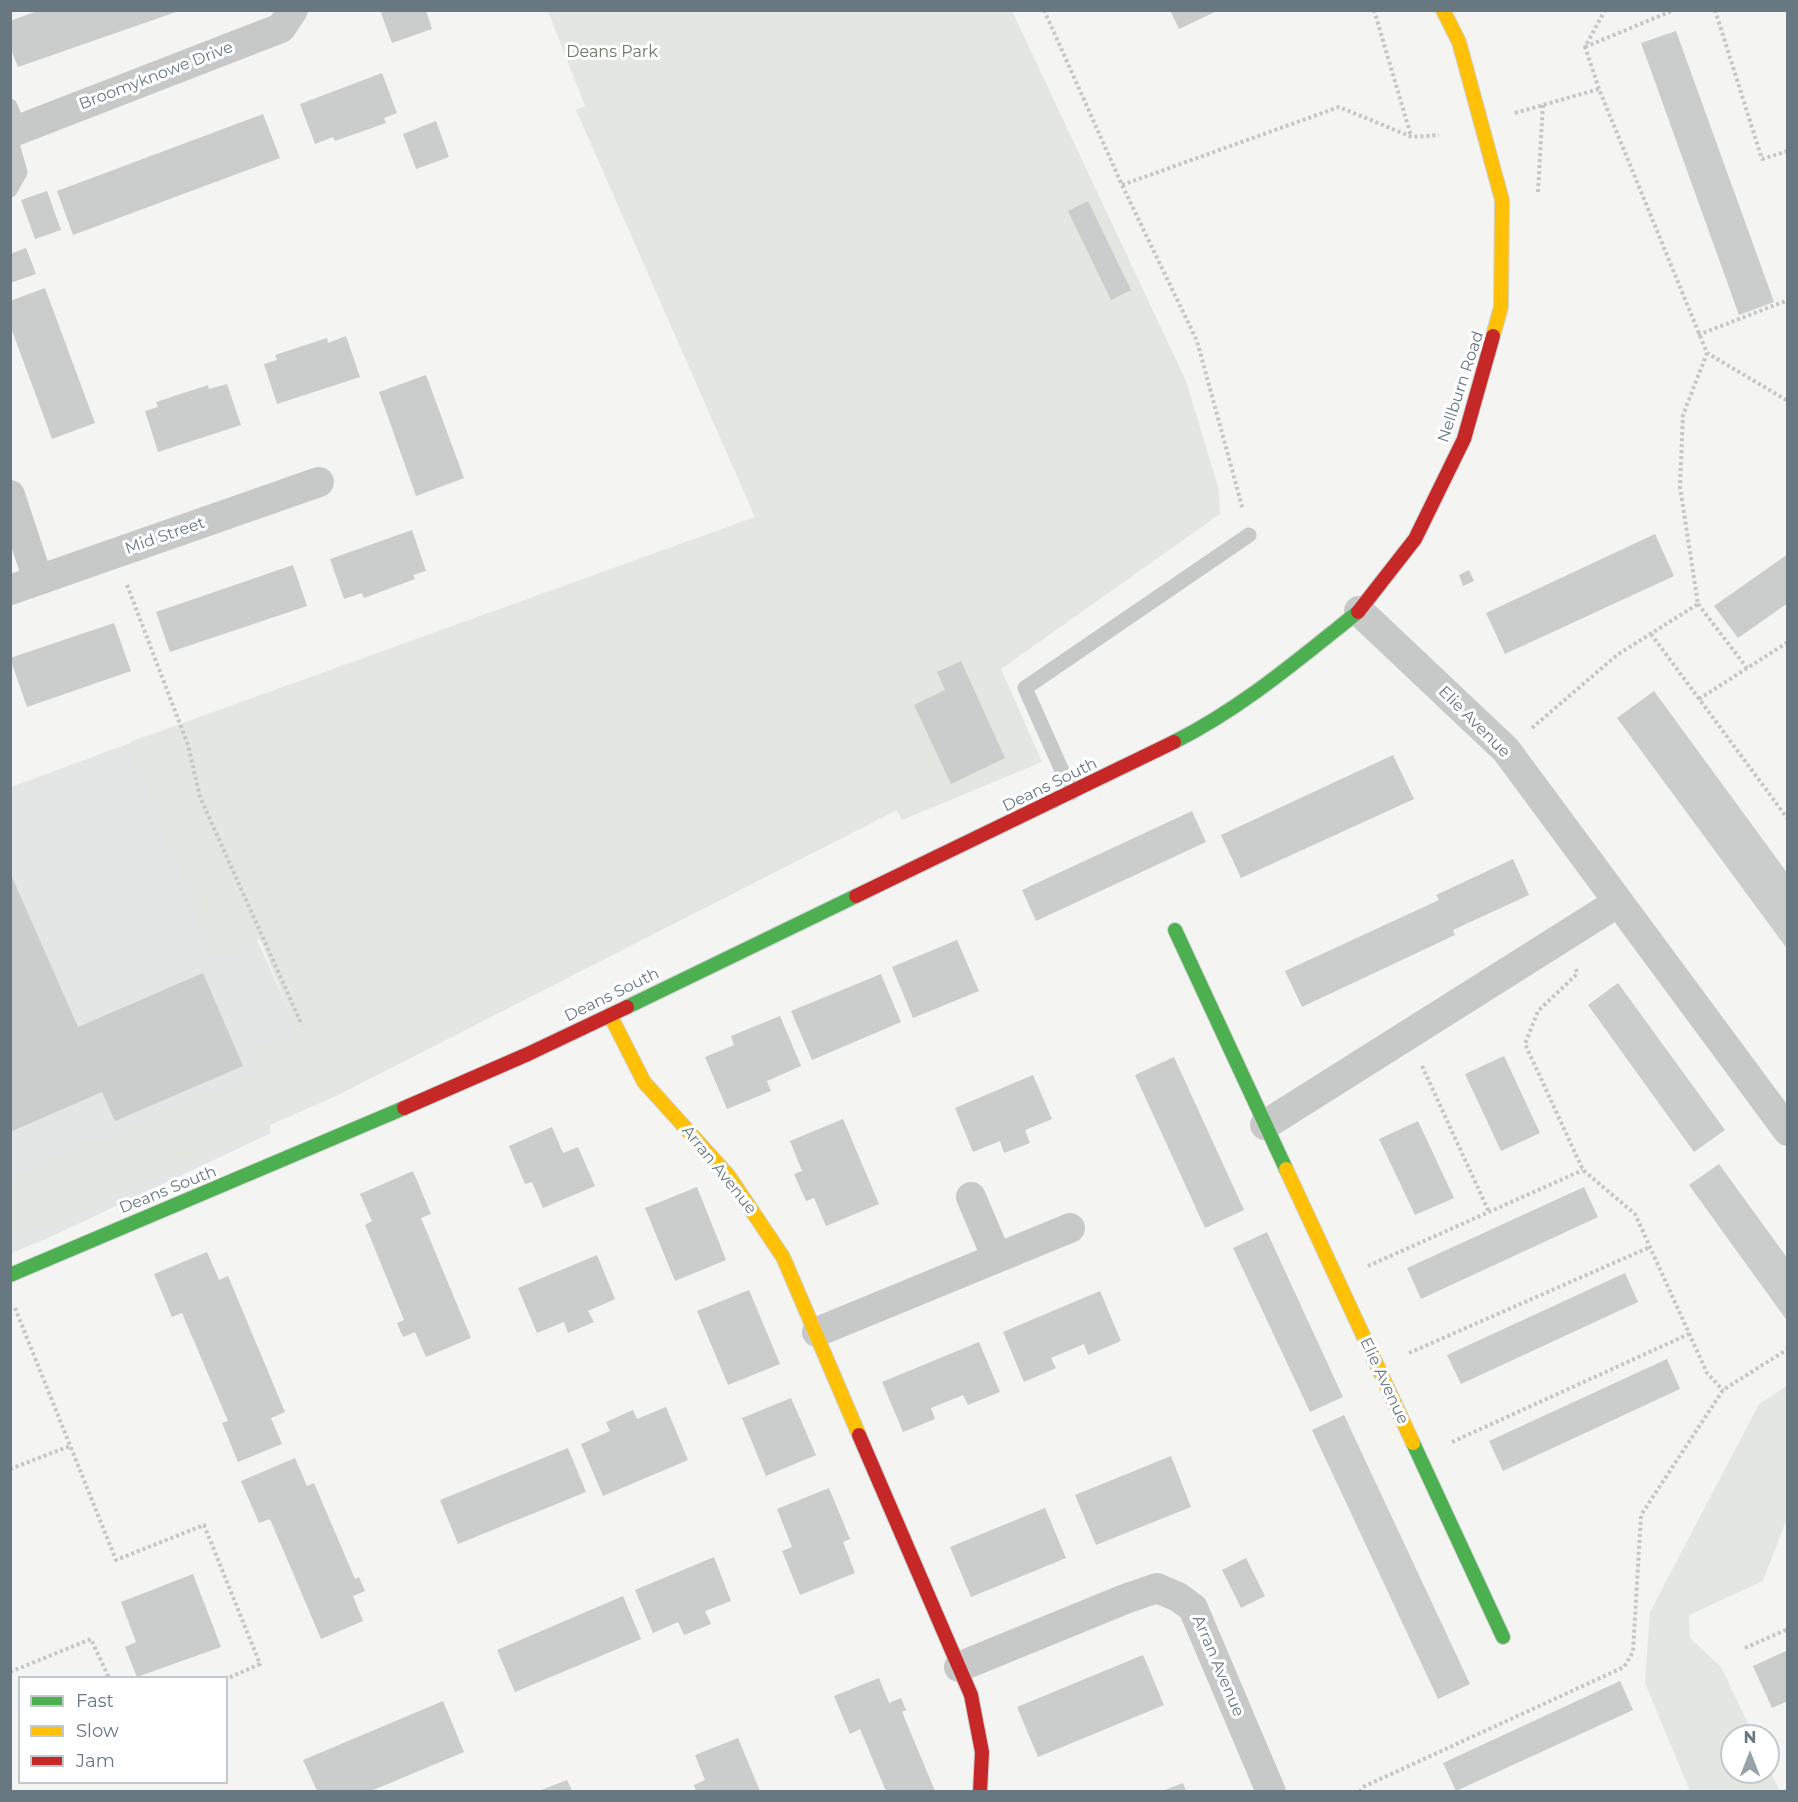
<!DOCTYPE html>
<style>
body{margin:0}
#map{position:relative;width:1798px;height:1802px;overflow:hidden;background:#f4f4f3;font-family:Montserrat,sans-serif}
canvas{display:block}
.frame{position:absolute;inset:0;border:12px solid #677881;pointer-events:none}
.legend{position:absolute;left:18px;top:1676px;width:210px;height:108px;box-sizing:border-box;background:#fff;border:2px solid #c2c9cd;margin:0;padding:8px 10px;list-style:none;font-size:18px;color:#677881}
.legend li{display:flex;align-items:center;gap:12px;height:30px}
.legend b{width:30px;border:2px solid #c2c9cd}
.north{position:absolute;left:1720px;top:1724px;width:60px;height:60px;box-sizing:border-box;background:#fff;border:2px solid #c2c9cd;border-radius:50%;rotate:0deg;font-size:16px;font-weight:700;line-height:24px;text-align:center;color:#677881}
.north::after{content:'';display:block;margin:auto;width:21px;height:27px;background:#98a3a9;clip-path:polygon(50% 0,100% 100%,50% 72%,0 100%)}
</style>
<div id="map">
<canvas width="1798" height="1802"></canvas>
<div class="frame"></div>
<ul class="legend">
<li><b style="height:8px;background:#4caf50"></b>Fast</li>
<li><b style="height:8px;background:#ffc107"></b>Slow</li>
<li><b style="height:8px;background:#c62828"></b>Jam</li>
</ul>
<div class="north">N</div>
</div>
<script>
const c = document.querySelector('canvas').getContext('2d');
c.lineJoin = 'round';
function fill(path, color) { c.fillStyle = color; c.fill(path, 'evenodd'); }
function stroke(path, color, width, dash) { c.strokeStyle = color; c.lineWidth = width; c.lineCap = dash ? 'butt' : 'round'; c.setLineDash(dash || []); c.stroke(path); }
function label(font, color, halo, rows, align = 'center') {
  c.font = font + ' Montserrat,sans-serif'; c.lineWidth = 6; c.setLineDash([]); c.textBaseline = 'middle'; c.strokeStyle = halo; c.fillStyle = color; for (const [text, x, y, turn = 0] of rows) {
    c.save(); c.translate(x, y); c.rotate((+turn || 0) * Math.PI / 180); c.textAlign = isNaN(turn) ? turn : align; if (halo) c.strokeText(text, 0, 0); c.fillText(text, 0, 0); c.restore();
  }
}
fill(new Path2D(`
 M163,731L303,1042L260,1068L271,1133L44,1240L11,1253V787Z`), '#e4e6e6');
fill(new Path2D(`
 M548,11H1012L1186,381L1219,490L1220,514L1001,669L1042,762L902,820L897,810L338,1095L11,1240L10,1181L259,1073L253,1057L297,1031L260,939L216,954L130,742L755,517L576,110L585,106Z
 M1787,1386V1518L1763,1581L1689,1615L1690,1638L1721,1667L1754,1736H1732V1772H1768V1767L1780,1791H1690L1645,1683L1650,1612L1759,1404Z`), '#e4e6e1');
fill(new Path2D(`
 M40,10H179V11L18,67L10,47V21Z
 M380,10H426L432,29L392,43Z
 M1170,10H1219L1179,29Z
 M1676,31L1774,302L1739,315L1641,43Z
 M382,73L397,113L384,118L386,123L335,141L333,137L315,144L300,104Z
 M263,114L280,158L73,235L57,191Z
 M436,121L449,157L416,169L403,134Z
 M47,191L61,230L35,239L21,200Z
 M1088,201L1131,290L1111,300L1068,211Z
 M26,248L36,274L10,283V254Z
 M45,288L95,423L52,439L10,325V301Z
 M346,336L360,377L277,404L264,364L277,360L275,355L327,338L328,343Z
 M426,375L464,478L416,496L379,392Z
 M227,384L241,425L158,452L145,411L158,407L156,402L208,385L209,389Z
 M412,530L426,571L413,575L415,579L364,598L362,593L344,599L330,559Z
 M1655,534L1674,576L1505,654L1486,613Z
 M1788,554V603L1738,638L1714,606Z
 M293,565L307,606L170,652L156,612Z
 M1469,570L1474,581L1463,586L1459,575Z
 M114,623L131,671L27,707L10,658Z
 M961,661L1005,758L951,784L914,705L945,690L937,672Z
 M1654,691L1788,874V950L1617,718Z
 M1393,755L1414,799L1241,878L1221,835Z
 M1192,811L1206,842L1036,921L1022,890Z
 M1513,859L1529,895L1453,930L1455,935L1302,1007L1285,971L1439,900L1436,895Z
 M12,877L78,1027L203,973L243,1066L115,1121L102,1092L10,1132Z
 M957,940L979,991L913,1018L892,967Z
 M881,974L901,1022L812,1060L791,1011Z
 M1618,983L1725,1130L1694,1152L1588,1005Z
 M780,1016L801,1066L767,1081L771,1091L727,1109L705,1057L734,1045L731,1036Z
 M1504,1056L1540,1133L1501,1151L1465,1074Z
 M1174,1057L1244,1210L1205,1228L1135,1075Z
 M1033,1075L1052,1119L1025,1130L1030,1143L1004,1153L1000,1141L973,1152L955,1108Z
 M843,1119L879,1204L826,1226L814,1198L806,1201L794,1174L802,1171L790,1141Z
 M1418,1121L1454,1198L1415,1215L1379,1139Z
 M552,1127L563,1153L578,1147L595,1186L543,1208L532,1182L525,1184L509,1146Z
 M1719,1164L1788,1259V1322L1689,1185Z
 M413,1171L431,1214L421,1218L471,1338L426,1357L415,1332L403,1337L397,1323L404,1320L365,1225L372,1221L360,1194Z
 M697,1187L726,1260L675,1281L645,1208Z
 M1584,1187L1598,1217L1421,1299L1407,1268Z
 M1267,1232L1343,1397L1310,1412L1233,1248Z
 M207,1252L219,1280L228,1276L285,1412L271,1418L282,1444L238,1462L222,1423L228,1421L182,1313L172,1317L154,1274Z
 M597,1255L615,1299L588,1311L594,1322L587,1325L568,1333L564,1322L537,1333L518,1288Z
 M1625,1273L1638,1302L1461,1384L1447,1355Z
 M749,1290L780,1364L728,1385L697,1311Z
 M1100,1291L1121,1341L1088,1355L1084,1344L1051,1358L1056,1368L1024,1382L1003,1332Z
 M979,1342L1000,1392L968,1405L963,1395L931,1408L935,1419L903,1432L882,1382Z
 M1667,1359L1680,1389L1503,1471L1489,1441Z
 M791,1398L816,1455L766,1476L742,1418Z
 M666,1407L688,1460L603,1496L581,1444L610,1431L606,1422L633,1410L637,1419Z
 M1344,1415L1470,1684L1438,1699L1312,1430Z
 M568,1448L586,1492L458,1544L440,1500Z
 M1171,1456L1191,1507L1096,1545L1075,1495Z
 M295,1458L307,1486L314,1483L355,1579L359,1577L365,1591L353,1596L363,1621L321,1639L270,1519L259,1523L241,1481Z
 M829,1488L850,1539L843,1542L855,1573L800,1595L782,1551L792,1547L777,1509Z
 M1045,1508L1066,1558L971,1597L950,1547Z
 M714,1557L731,1601L705,1611L711,1624L684,1635L678,1622L653,1633L635,1590Z
 M1246,1558L1265,1596L1241,1608L1222,1570Z
 M193,1574L221,1647L137,1677L125,1647L136,1642L121,1602Z
 M623,1596L641,1639L515,1692L497,1650Z
 M1788,1650V1701L1772,1708L1753,1666Z
 M1143,1655L1164,1705L1038,1757L1017,1707Z
 M879,1678L889,1703L901,1698L906,1710L902,1712L935,1791H886L860,1729L850,1734L834,1696Z
 M1620,1681L1633,1710L1456,1791L1443,1763Z
 M443,1701L464,1752L371,1791H317L303,1760Z
 M738,1738L760,1791H696L694,1785L705,1780L695,1755Z
 M567,1780L572,1791H539L544,1789Z
 M1183,1783L1186,1791H1162Z`), '#cbcccc');
const fast = new Path2D(`
 M1174,742C1242,708 1299,659 1358,612
 M1175,930L1286,1169
 M627,1007L856,896
 M10,1275L404,1108
 M1413,1443L1503,1637`);
const slow = new Path2D(`
 M1443,10L1459,42L1502,200L1501,307L1493,336
 M610,1015L644,1082L728,1175L783,1257L859,1435
 M1286,1169L1413,1443`);
const jam = new Path2D(`
 M1358,612L1415,539L1464,439L1493,336
 M856,896L1174,742
 M404,1108L528,1054L627,1007
 M859,1435L971,1695L982,1752L980,1792`);
stroke(fast, '#d0d1d1', 16);
stroke(slow, '#d0d1d1', 16);
stroke(jam, '#d0d1d1', 16);
stroke(new Path2D(`
 M1044,10L1122,185L1197,341L1243,510
 M1374,10L1411,136
 M1715,10L1762,159L1788,151
 M1585,47L1674,10
 M1599,89L1585,47L1605,10
 M1515,113L1599,89L1707,353L1788,401
 M1122,185L1339,107L1412,137L1439,135
 M1538,192L1543,103
 M1698,335L1788,300
 M127,585L188,745L200,797L302,1025
 M1698,604L1747,668
 M1651,634L1788,819
 M1699,699L1788,642
 M1532,728L1617,655L1698,604L1680,487L1683,415L1707,353
 M1576,969L1577,974L1538,1011L1525,1044L1583,1170L1635,1214L1707,1373L1723,1390
 M1422,1066L1489,1212
 M1368,1266L1583,1170
 M15,1308L116,1560L204,1525L260,1664L226,1679
 M1409,1353L1650,1247
 M1452,1442L1689,1334
 M10,1469L70,1446
 M1745,1648L1788,1629
 M10,1672L91,1639L109,1678
 M1360,1792L1363,1787L1624,1667L1633,1652L1641,1515L1723,1390L1788,1349`), '#c5c6c7', 4, [3, 3]);
stroke(new Path2D(`
 M10,106L19,129
 M10,137L20,172L10,190
 M1072,793L1025,688L1249,535`), '#c7c9c9', 15);
stroke(new Path2D(`
 M10,133L281,28L293,10
 M10,495L38,580
 M10,590L319,482
 M1359,611L1506,750L1788,1131
 M1265,1125L1617,903
 M971,1197L996,1256
 M817,1332L1070,1228
 M959,1667L1125,1599L1157,1588L1178,1597L1193,1608L1271,1792`), '#c7c9c9', 30);
stroke(fast, '#4caf50', 14);
stroke(slow, '#ffc107', 14);
stroke(jam, '#c62828', 14);
label('16px', '#6b7965', '#fff', [
 ["Deans Park",612,52]
]);
label('16px', '#677881', '#fff', [
 ["Broomyknowe Drive",156,76,-21],
 ["Nellburn Road",1461,387,-72],
 ["Mid Street",165,536,-19],
 ["Elie Avenue",1474,722,45],
 ["Deans South",1050,785,-26],
 ["Deans South",612,995,-26],
 ["Arran Avenue",719,1170,51],
 ["Deans South",168,1190,-22],
 ["Elie Avenue",1384,1381,65],
 ["Arran Avenue",1218,1666,67]
]);
</script>
